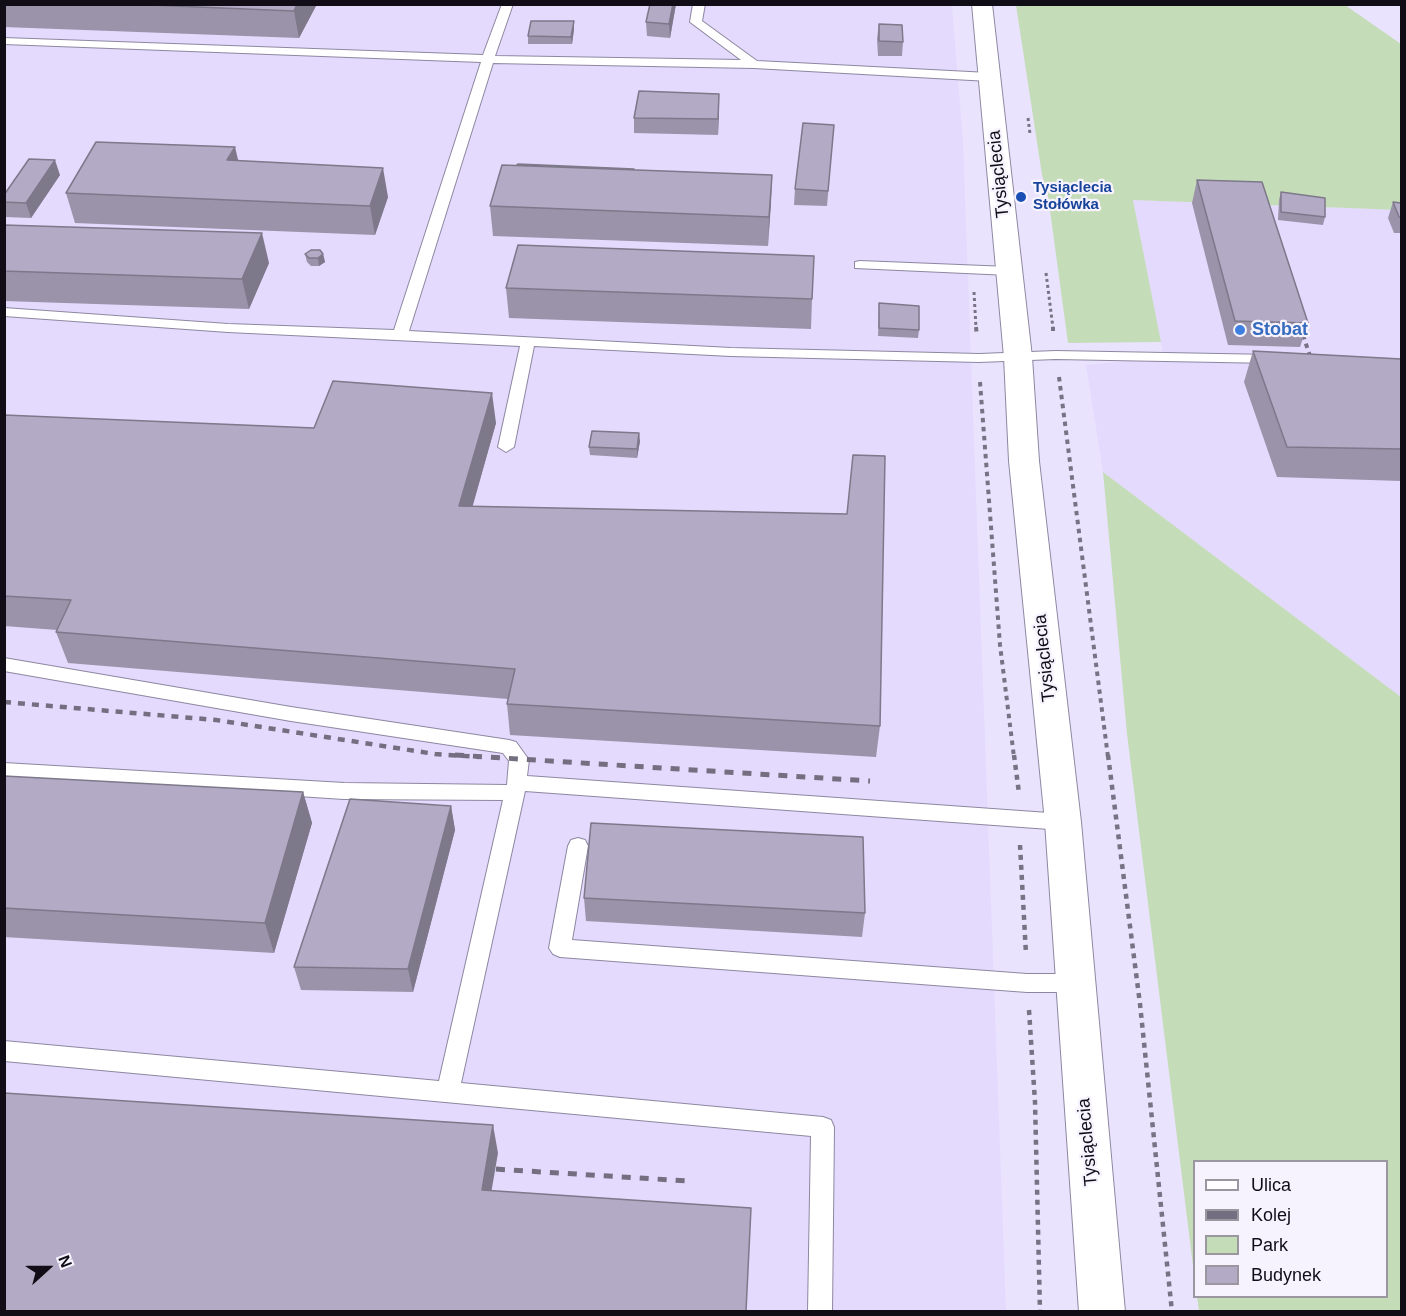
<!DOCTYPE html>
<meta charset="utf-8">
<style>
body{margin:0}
#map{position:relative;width:1406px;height:1316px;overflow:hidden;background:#eae3fe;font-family:Helvetica,sans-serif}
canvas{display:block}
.frame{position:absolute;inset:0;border:6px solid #100d16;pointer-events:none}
.legend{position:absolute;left:1193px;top:1160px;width:195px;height:138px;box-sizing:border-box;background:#f6f3fe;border:2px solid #9a97a1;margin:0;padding:8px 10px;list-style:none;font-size:18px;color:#100d16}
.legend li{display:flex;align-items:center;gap:12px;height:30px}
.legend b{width:30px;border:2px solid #9a97a1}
.north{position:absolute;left:18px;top:1238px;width:60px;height:60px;-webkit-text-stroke:4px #f6f3fe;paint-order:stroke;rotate:69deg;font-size:16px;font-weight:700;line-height:24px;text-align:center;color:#100d16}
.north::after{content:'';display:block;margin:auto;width:21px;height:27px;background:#100d16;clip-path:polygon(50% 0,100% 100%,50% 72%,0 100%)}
</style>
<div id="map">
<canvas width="1406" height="1316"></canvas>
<div class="frame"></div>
<ul class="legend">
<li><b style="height:8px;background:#fff"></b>Ulica</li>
<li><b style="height:8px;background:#746f80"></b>Kolej</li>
<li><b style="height:16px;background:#c5dcb8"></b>Park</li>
<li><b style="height:16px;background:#b3abc5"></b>Budynek</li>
</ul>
<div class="north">N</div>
</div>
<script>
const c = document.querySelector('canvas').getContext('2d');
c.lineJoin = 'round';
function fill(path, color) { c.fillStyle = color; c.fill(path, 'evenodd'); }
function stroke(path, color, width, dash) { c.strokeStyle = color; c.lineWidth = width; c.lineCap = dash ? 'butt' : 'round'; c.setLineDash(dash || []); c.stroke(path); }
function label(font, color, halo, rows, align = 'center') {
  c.font = font + ' Helvetica,sans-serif'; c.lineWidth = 4.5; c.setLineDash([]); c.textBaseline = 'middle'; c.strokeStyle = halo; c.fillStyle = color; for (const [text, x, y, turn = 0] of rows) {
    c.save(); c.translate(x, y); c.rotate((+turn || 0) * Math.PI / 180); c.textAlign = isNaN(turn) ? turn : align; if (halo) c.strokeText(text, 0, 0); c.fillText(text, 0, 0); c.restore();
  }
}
fill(new Path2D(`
 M5,5H952L963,142L1006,1311L5,1312Z
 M1133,200L1401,210V697L1103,472L1086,365L1164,358Z`), '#e3dafd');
fill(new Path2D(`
 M1016,5H1345L1401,44V210L1133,200L1161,342L1068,343L1048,196L1042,175Z
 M1103,472L1401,697V1311H1199L1197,1297L1386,1296V1162H1194V1274L1127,734Z`), '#c5dcb8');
const lane = new Path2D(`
 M502,4H513L495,56L741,60L690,22L693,4H705L702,21L757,61L989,73L995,77L989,81L754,68L493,63L409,331L731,348L979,354L1056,351L1273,355L1280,359L1273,363L1056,359L979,362L731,356L534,346L514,447L506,452L498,447L520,346L228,332L4,316V308L228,324L394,330L481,62L4,44V38L483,55Z
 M860,261L1009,267L1016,271L1009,275L855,268V262Z
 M4,658L291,707L509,740L516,742L529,760L527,776L1063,814L1070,817L1073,822L1070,827L1063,830L525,791L461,1083L823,1117L831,1120L834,1127L832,1312H808L811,1136L4,1061V1041L439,1081L503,800L344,799L4,777V763L344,783L507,785L509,761L503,753L291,721L4,671Z
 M578,838L585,840L588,846L572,940L1027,974H1076L1084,977L1087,983L1084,989L1076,992H1027L560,957L553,954L549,948L568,846L571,840Z`);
const secondary = new Path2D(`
 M972,4H992L1032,357L1039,461L1081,822L1125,1312H1079L1045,822L1009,461L1004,357Z`);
stroke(lane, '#8e87a0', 2);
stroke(secondary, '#8e87a0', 2);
stroke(new Path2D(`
 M1028,118L1030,134
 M1046,273L1053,328
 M974,292L976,328`), '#777284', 3, [3, 3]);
stroke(new Path2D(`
 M976,327L977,336
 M1053,327V331
 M1303,335L1311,359
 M1059,377L1108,757
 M980,382L1000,645L1014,757`), '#777284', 4, [4.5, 4.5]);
stroke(new Path2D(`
 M1014,755L1019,793
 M1108,755L1140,1004L1172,1312
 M1020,845L1026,954
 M1029,1010L1035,1102L1040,1312`), '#777284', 4.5, [5, 5]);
fill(lane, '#fff');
fill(secondary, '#fff');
stroke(new Path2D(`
 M4,702L216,720L435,754L479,757`), '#746f80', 4.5, [7, 7]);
stroke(new Path2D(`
 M455,755L870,781
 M478,1168L688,1181`), '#746f80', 5, [9, 9]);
fill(new Path2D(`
 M4,4H317L299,38L4,27Z
 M676,4L670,38L647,36L646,22Z
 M574,21V29L572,44H528V36Z
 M879,24L903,42L902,56H878L877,39Z
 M719,109L718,135L634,133V118Z
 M834,125L827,206L794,205L795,189Z
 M238,161L388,197L375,235L75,223L66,193Z
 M634,170L772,175L768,246L493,236L490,206Z
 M60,175L31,218L5,217L4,195Z
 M1197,180L1308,323L1300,347L1228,345L1192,203Z
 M1281,192L1325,217L1323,225L1278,220L1279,200Z
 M1393,202L1401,203V233H1394L1388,218Z
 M4,225L269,263L249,309L4,301Z
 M305,254H323L325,262L319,266H311L307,262Z
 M506,288L812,299L811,329L509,318Z
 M879,303L919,330L918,338L878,336Z
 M1253,351L1401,359V481L1277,477L1244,382Z
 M4,415L314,428L496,423L472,507L880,726L876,757L510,735L507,704L508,699L68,663L56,632L57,630L4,626Z
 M640,441L637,458L590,455L589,447Z
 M4,776L303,792L312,823L274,953L4,937Z
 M451,806L455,830L413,992L301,990L294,967Z
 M584,898L865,913L862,937L586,921Z`), '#9a93a9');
fill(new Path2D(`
 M297,4H317L299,38L294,11Z
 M673,4H676L670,38L669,24Z
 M574,21V29L572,44L571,37Z
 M719,94V109L718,135V119Z
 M235,147L242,176L227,160Z
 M55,160L60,175L31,218L26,203Z
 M383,168L388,197L375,235L370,206Z
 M772,175L771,204L768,246L769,217Z
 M262,233L269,263L249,309L242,279Z
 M323,254L325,262L319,266L318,258Z
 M492,393L496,423L464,537L459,506Z
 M639,433L640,441L637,458V449Z
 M303,792L312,823L274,953L265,923Z
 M451,806L455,830L413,992L408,969Z
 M493,1125L498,1153L487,1217L482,1190Z`), '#7d788a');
const building = new Path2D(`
 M126,4H297L294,11Z
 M650,4H673L669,24L646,22Z
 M531,21H574L571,37L528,36Z
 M879,24L902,25L903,42L879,41Z
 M639,91L719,94L718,119L634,118Z
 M803,123L834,125L828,191L795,189Z
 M96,142L235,147L227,160L383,168L370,206L66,193Z
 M29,159L55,160L26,203L4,202V195Z
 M518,164L634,169L517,165Z
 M502,165L772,175L769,217L490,206Z
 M1197,180L1262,182L1308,323L1235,321Z
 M1281,192L1325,198V217L1281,212Z
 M1393,202L1401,203V217H1399Z
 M4,225L262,233L242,279L4,271Z
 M518,245L814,256L812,299L506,288Z
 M311,250H320L323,254L318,258H309L305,254Z
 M879,303L919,306V330L879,328Z
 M1253,351L1401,359V449L1287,447Z
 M333,381L492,393L459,506L847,514L853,455L885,456L880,726L507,704L515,669L56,632L71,600L4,596V415L314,428Z
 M592,431L639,433L637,449L589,447Z
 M4,776L303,792L265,923L4,908Z
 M350,799L451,806L408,969L294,967Z
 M591,823L863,837L865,913L584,898Z
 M4,1093L493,1125L482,1190L751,1208L746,1311H4Z`);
fill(building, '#b3abc5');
stroke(building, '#7d788a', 1.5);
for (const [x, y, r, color] of [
 [1021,197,6,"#1a4fb4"],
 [1240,330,6,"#3f7fe0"]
]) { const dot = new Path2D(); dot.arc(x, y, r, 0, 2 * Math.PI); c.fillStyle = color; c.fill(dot); stroke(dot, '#f6f3fe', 2); }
label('bold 15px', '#164399', '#f6f3fe', [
 ["Tysiąclecia",1033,188],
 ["Stołówka",1033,205]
], 'left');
label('18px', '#100d16', '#f6f3fe', [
 ["Tysiąclecia",999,174,-96],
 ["Tysiąclecia",1045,658,-96],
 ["Tysiąclecia",1088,1142,-95]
]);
label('bold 18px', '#366cbe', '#f6f3fe', [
 ["Stobat",1252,330]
], 'left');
</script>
